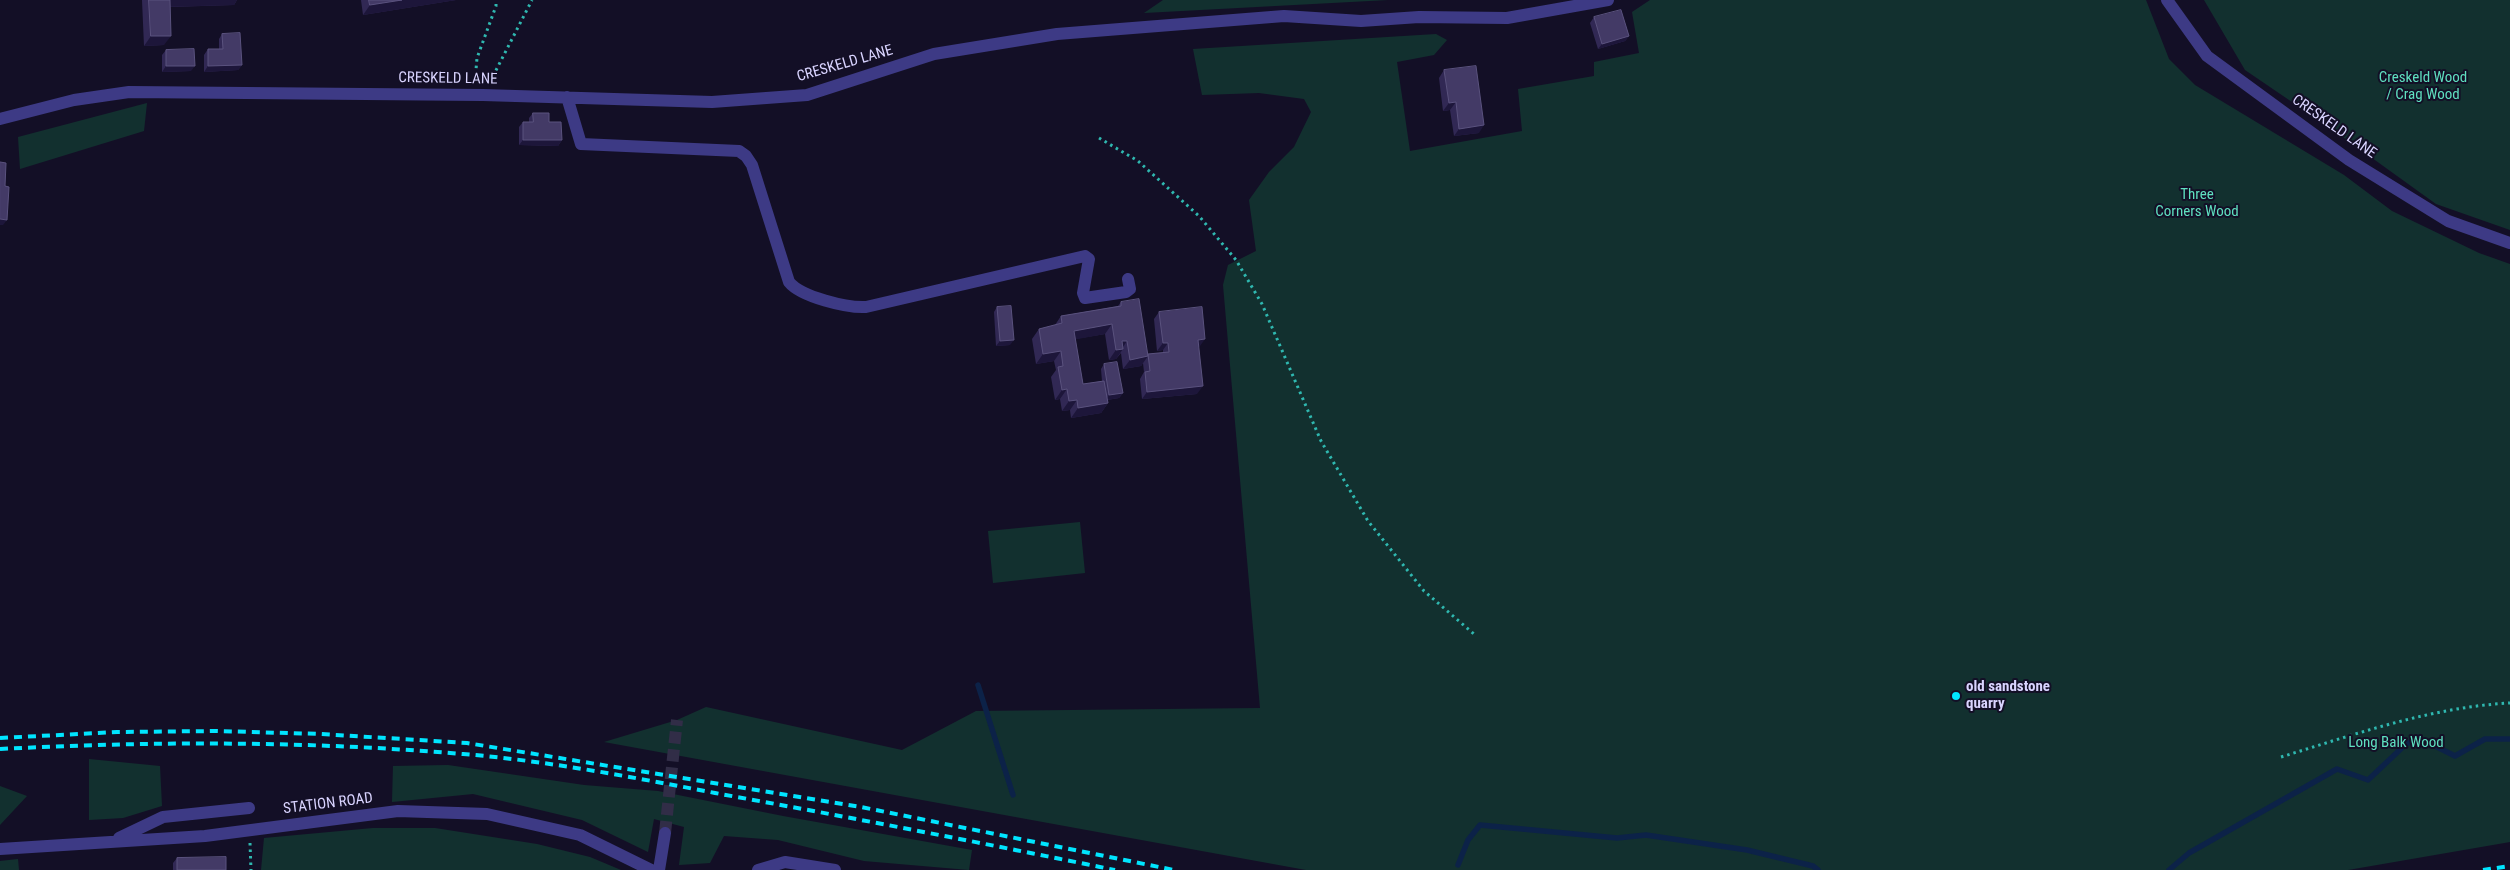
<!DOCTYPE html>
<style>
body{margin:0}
canvas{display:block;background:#130f26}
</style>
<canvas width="2510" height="870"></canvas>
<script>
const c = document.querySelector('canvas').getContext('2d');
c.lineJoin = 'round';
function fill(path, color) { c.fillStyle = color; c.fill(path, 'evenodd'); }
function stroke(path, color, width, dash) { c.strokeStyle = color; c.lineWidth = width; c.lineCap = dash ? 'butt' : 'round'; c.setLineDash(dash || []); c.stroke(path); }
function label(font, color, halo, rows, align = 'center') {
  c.font = font + ' "Roboto Condensed",sans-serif'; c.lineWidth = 4; c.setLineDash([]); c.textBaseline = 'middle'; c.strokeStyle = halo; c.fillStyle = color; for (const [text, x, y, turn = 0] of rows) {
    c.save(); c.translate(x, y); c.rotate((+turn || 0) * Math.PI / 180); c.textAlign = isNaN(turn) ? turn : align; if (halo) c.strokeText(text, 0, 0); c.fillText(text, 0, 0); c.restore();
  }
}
fill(new Path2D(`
 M1163,0H1388L1144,13Z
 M1650,0H2146L2169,59L2195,85L2344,175L2392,211L2479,253L2510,264V842L2348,870H1306L604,742L677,720L706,707L902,750L976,711L1260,708L1223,285L1228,265L1256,251L1249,200L1269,172L1294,147L1311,112L1304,99L1259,93L1202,95L1193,49L1436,34L1447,40L1434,55L1397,62L1410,151L1522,131L1518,89L1594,76V62L1639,53L1632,12Z
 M2204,0H2510V230L2436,204L2336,132L2245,70Z
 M147,103L144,131L20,169L18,137Z
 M1080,522L1085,573L993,583L988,531Z
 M89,759L160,766L162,806L123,818L89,820Z
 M448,765L584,785L658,791L783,816L972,850L969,870L864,861L778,840L724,836L710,863L679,865L684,827L654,819L648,852L582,820L473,794L392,802L393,766Z
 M0,786L27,796L0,825Z
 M373,828H435L537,844L590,857L621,870H261L264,838Z
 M18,859L19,870H0V861Z`), '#12302f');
stroke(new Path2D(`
 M978,685L1013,795
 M1458,865L1468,840L1480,825L1617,838L1646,835L1747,850L1813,866L1818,870
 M2169,870L2189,853L2337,769L2368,780L2406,744L2419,738L2455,756L2485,739H2510`), '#0c2248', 5.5);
stroke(new Path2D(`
 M665,833L677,720`), '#312d47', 12, [12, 6]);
stroke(new Path2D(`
 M475,81L477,58L496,6V0
 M490,82L532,0
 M1099,138L1138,161L1199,216L1236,260L1262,304L1321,441L1368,521L1424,591L1474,634
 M2281,757C2356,734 2432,707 2510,703
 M250,843L251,870`), '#2fb8b0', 3, [2.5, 4]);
stroke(new Path2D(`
 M2167,0L2207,56L2349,160L2448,221L2510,243
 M567,97L581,144L739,151L746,156L752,165L789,282C801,297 847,308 866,307L1085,256L1089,259L1083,293L1085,298L1126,292L1130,289L1128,279
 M0,119L74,100L129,92L483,95L712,102L807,95L934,54L1057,34L1284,16L1361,21L1419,17L1507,18L1608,0
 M119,838L163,817L249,808
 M0,849L205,836L398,811L487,814L580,835L651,870
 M659,870L665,833
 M758,870L785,862L835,870`), '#3d3a85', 12);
stroke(new Path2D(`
 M0,738L117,732L217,731L321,734L467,743L861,807L1174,870
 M0,749C155,741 309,741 463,754C548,761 632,777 715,793C849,817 982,843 1115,870
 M2483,870L2510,866`), '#00e5ff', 4, [8, 6]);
fill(new Path2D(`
 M142,0H237L234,5L170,7L164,45L144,46Z
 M361,0H456L363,15Z
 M1594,17L1629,36L1625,41L1598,49L1590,23Z
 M222,34L242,65L238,70L204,72V55L208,49H219V39Z
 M166,50L191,71L162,72V55Z
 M1444,70L1479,133L1454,136L1450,110L1443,111L1439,78Z
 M533,113L549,122L562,140L558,146L519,145V127L523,122H529V118Z
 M1121,302L1148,355L1163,353V350L1157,351L1154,319L1159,312L1200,346L1198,347L1197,394L1142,399L1140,379L1144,372L1143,363L1141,366L1123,369L1121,353L1116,359L1109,360L1105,334L1075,339L1083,384L1102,381L1101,369L1104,364L1123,393L1119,398L1107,400L1108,403L1101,413L1071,418L1070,410L1062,411L1060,399L1055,400L1051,377L1056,370L1054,361L1036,364L1032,339L1039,329L1055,325L1061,316L1118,306Z
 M997,307L1010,345L996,346L994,312Z
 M177,858L226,870H173V863Z`), '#312854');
fill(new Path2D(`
 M168,0H237L234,5L163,7Z
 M402,0H456L363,15L370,5Z
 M151,36H171L164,45L144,46Z
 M1629,36L1625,41L1598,49L1602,44Z
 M242,65L238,70L204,72L208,66Z
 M166,66H195L191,71L162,72Z
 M1456,102L1450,110L1443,111L1449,103Z
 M1484,125L1479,133L1454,136L1459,129Z
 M523,140H562L558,146L519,145Z
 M0,219L7,220L3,225H0Z
 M1112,324L1105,334L1067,341L1074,331Z
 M1205,339L1200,346L1192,347L1198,340Z
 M1014,340L1010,345L996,346L1000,341Z
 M1122,341H1127L1121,350L1123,349L1116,359L1109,360Z
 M1163,343H1168L1163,350L1157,351Z
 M1061,351L1054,361L1036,364L1043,354Z
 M1148,356L1141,366L1123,369L1130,360Z
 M1203,386L1197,394L1142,399L1147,392Z
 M1067,389L1060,399L1055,400L1062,390Z
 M1123,393L1119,398L1106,400L1109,395Z
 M1077,400L1070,410L1062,411L1069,401Z
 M1108,403L1101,413L1071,418L1078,408Z`), '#1d163a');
const building = new Path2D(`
 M149,0H170L171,36H151Z
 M369,0H402L370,5Z
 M1621,10L1629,36L1602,44L1594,17Z
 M240,33L242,65L208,66V49H223L222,34Z
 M194,49L195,66H166V50Z
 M1476,66L1484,125L1459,129L1456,102L1449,103L1444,70Z
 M533,113H549V122H561L562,140H523V122H533Z
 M0,162L6,163L5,186L9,187L7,220L0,219Z
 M1139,299L1148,356L1130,360L1127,341H1122L1123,349L1116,350L1112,324L1074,331L1083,384L1104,381L1108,403L1078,408L1077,400L1069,401L1067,389L1062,390L1058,367L1063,366L1061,351L1043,354L1039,329L1062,323L1061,316L1121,306V302Z
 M1011,306L1014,340L1000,341L997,307Z
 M1202,307L1205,339L1198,340L1203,386L1147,392L1145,372L1150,371L1148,354L1169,352L1168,343H1163L1159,312Z
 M1117,362L1123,393L1109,395L1104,364Z
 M226,857V870H177V858Z`);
fill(building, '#433a66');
stroke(building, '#5a527e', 1);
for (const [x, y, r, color] of [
 [1956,696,5,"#00e5ff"]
]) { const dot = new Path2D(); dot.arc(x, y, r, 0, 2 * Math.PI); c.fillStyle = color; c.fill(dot); stroke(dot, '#130f26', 2); }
label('15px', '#d9d4ff', '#130f26', [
 ["CRESKELD LANE",845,64,-16],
 ["CRESKELD LANE",448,79,1],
 ["CRESKELD LANE",2334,127,35],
 ["STATION ROAD",328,804,-7]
]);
label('15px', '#5fe0c0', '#130f26', [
 ["Creskeld Wood",2423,78],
 ["/ Crag Wood",2423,95],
 ["Three",2197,195],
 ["Corners Wood",2197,212],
 ["Long Balk Wood",2396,743]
]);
label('bold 15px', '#d9d4ff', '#130f26', [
 ["old sandstone",1966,687],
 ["quarry",1966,704]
], 'left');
</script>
